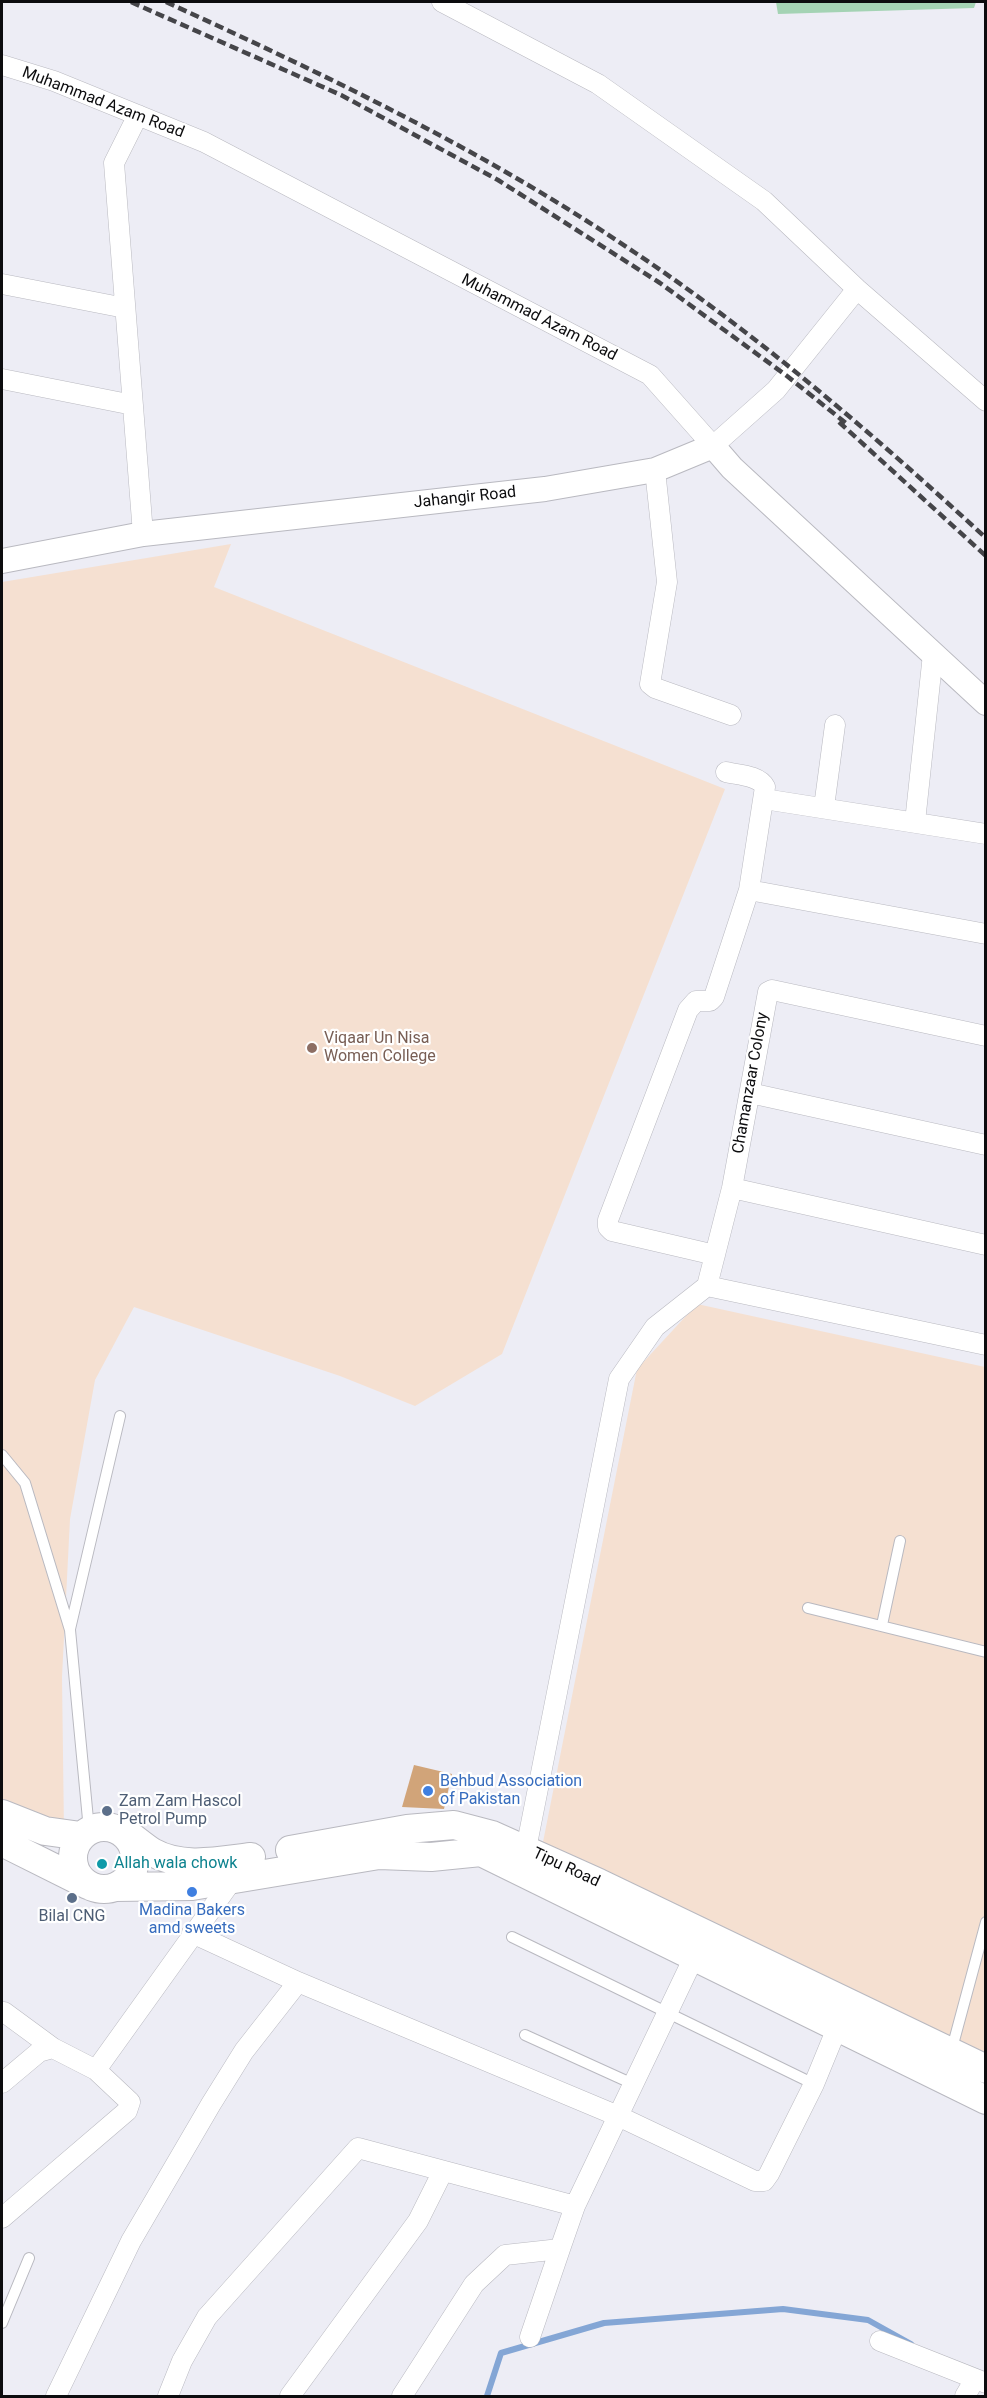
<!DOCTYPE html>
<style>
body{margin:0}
#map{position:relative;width:987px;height:2398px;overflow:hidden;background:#ededf5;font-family:Roboto,sans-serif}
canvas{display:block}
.frame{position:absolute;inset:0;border:3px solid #0c0c0e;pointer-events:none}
</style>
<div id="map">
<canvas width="987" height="2398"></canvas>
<div class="frame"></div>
</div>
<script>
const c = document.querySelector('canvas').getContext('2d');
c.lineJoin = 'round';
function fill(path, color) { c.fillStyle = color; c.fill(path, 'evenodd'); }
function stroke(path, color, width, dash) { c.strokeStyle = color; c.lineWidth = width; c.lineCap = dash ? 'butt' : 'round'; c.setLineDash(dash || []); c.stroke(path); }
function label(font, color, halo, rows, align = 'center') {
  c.font = font + ' Roboto,sans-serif'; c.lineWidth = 4.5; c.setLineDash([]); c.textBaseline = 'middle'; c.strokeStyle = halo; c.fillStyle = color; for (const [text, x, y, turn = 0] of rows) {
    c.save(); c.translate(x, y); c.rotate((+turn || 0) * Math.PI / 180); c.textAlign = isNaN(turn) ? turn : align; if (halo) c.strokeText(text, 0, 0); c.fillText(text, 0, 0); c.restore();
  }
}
fill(new Path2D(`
 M231,544L214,587L725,789L502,1354L415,1406L340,1376L134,1307L95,1380L70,1519L62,1677L64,1832L2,1803V582Z
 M697,1304L985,1367V2052L943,2035L543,1842L637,1369Z`), '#f5e0d1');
fill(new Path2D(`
 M776,2H976L974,8L778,14Z`), '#a4d3b4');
stroke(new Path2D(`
 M487,2396L501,2353L604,2323L783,2309L868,2320L911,2344`), '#84a6d5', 6);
fill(new Path2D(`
 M414,1765L452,1774L444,1809L402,1807Z`), '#d1a479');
const service = new Path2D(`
 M2,1455L25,1483L70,1630L89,1830
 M808,1608L986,1652
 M882,1625L900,1541
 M70,1629L120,1416
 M512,1937L814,2084
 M525,2035L633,2084
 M951,2052L986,1922
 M2,2323L29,2258`);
const minor = new Path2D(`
 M442,2L598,84L764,201L857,289L986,401
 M2,65L54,81L204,142L650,375L713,446L776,390L857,289
 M138,115L114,163L143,534
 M2,284L125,308
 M2,379L133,405
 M655,470L667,582L650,684L655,688L731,715
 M764,799L986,834
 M824,807L835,725
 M915,822L933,654
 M749,890L986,934
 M750,1093L986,1145
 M732,1188L986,1245
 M715,1255L612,1231L608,1227V1220L688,1010L696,1001H710L714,997L749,890L765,787C759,775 738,775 726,772
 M707,1286L732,1188L768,992L772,990L986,1036
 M707,1286L986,1345
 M526,1849L619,1379L655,1327L707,1286
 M298,1982L618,2116L755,2181H764L769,2174L814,2084L837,2028
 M4,2012L53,2048
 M2,2083L39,2052L53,2048L96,2070L233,1879
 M2,2218L127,2111L130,2102L96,2070
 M530,2337L560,2249
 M880,2341L986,2383
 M56,2396L131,2241L211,2104L244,2051L298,1982L192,1933
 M168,2396L182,2361L207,2317L358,2148L575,2206
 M290,2396L418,2221L443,2171
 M402,2396L474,2284L505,2255L560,2249L575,2206L694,1957
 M965,2396L975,2379`);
const tertiary = new Path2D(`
 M2,561L143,534L545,489L655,470L713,446L732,468L986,703`);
const secondary = new Path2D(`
 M2,1814L45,1831L81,1836
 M73 1858a31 31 0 1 1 62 0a31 31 0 1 1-62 0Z
 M121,1830C132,1836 141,1845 152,1852C182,1869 218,1861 251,1857
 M2,1842L88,1885
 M290,1850L407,1829L454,1825L492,1835L599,1883L986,2069
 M115,1887L192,1886L379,1855L431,1857L481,1852L986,2100`);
stroke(service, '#b9b9c0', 12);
stroke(minor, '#b9b9c0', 21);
stroke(tertiary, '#b9b9c0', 26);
stroke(secondary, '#b9b9c0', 30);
stroke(service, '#fff', 10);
stroke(minor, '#fff', 20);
stroke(tertiary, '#fff', 24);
stroke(secondary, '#fff', 28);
stroke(new Path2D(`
 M131,2L341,95L498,180L660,283L787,376L847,424
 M166,2C328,76 489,153 637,254C762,338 875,436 986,538
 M839,422L986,556`), '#454549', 4.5, [9, 4.5]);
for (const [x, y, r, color] of [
 [312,1048,6,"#8d6e63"],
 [428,1791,6,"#3f7fe0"],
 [107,1811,6,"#5c6f8a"],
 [102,1864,6,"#0f9aa8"],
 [192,1892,6,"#3f7fe0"],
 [72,1898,6,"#5c6f8a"]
]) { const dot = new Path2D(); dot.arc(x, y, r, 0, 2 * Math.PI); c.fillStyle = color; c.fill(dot); stroke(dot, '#fff', 2); }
label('16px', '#0c0c0e', '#fff', [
 ["Muhammad Azam Road",103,103,21],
 ["Muhammad Azam Road",539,318,27],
 ["Jahangir Road",465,498,-6],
 ["Chamanzaar Colony",751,1083,-80],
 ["Tipu Road",566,1868,25]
]);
label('16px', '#785e54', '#fff', [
 ["Viqaar Un Nisa",324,1039],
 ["Women College",324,1057]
], 'left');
label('16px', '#366cbe', '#fff', [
 ["Behbud Association",440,1782],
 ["of Pakistan",440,1800],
 ["Madina Bakers",192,1911,"center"],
 ["amd sweets",192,1929,"center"]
], 'left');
label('16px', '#4e5e75', '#fff', [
 ["Zam Zam Hascol",119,1802],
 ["Petrol Pump",119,1820],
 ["Bilal CNG",72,1917,"center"]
], 'left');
label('16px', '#0d838f', '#fff', [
 ["Allah wala chowk",114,1864]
], 'left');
</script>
